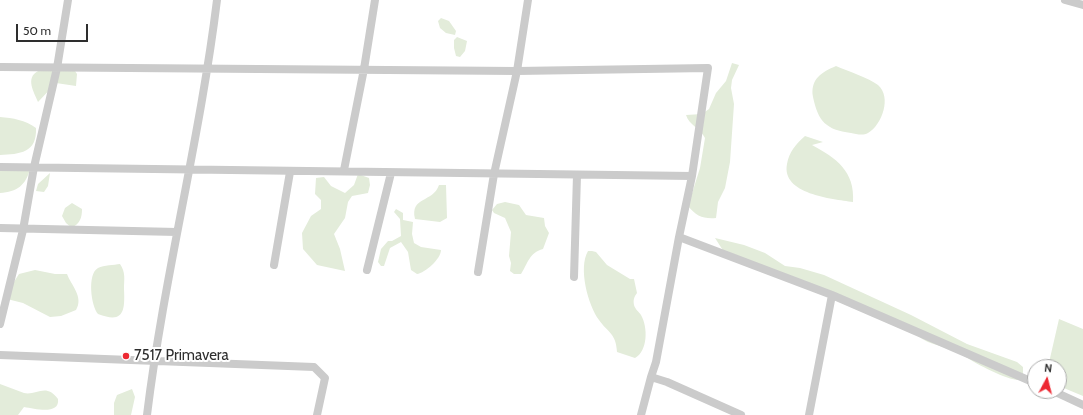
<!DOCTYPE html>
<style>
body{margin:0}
#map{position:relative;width:1083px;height:415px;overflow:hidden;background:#fff;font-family:Cabin,sans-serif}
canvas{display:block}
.north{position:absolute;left:1027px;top:359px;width:40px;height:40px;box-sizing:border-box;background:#fff;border:1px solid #ababab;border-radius:50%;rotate:7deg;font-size:11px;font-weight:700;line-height:16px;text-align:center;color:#2e2e2e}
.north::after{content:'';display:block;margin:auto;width:14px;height:18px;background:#ed2832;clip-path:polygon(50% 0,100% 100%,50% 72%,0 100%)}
.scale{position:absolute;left:16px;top:24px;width:72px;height:18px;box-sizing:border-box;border:2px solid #2e2e2e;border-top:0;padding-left:5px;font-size:12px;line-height:14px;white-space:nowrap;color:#2e2e2e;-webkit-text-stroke:3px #fff;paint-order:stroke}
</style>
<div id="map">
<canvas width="1083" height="415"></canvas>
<div class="north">N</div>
<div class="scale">50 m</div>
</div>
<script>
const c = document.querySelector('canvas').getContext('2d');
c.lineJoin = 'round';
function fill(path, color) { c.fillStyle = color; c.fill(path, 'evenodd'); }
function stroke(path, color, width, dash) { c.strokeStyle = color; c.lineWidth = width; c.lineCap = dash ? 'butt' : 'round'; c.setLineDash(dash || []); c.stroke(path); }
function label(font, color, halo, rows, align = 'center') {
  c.font = font + ' Cabin,sans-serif'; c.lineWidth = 4; c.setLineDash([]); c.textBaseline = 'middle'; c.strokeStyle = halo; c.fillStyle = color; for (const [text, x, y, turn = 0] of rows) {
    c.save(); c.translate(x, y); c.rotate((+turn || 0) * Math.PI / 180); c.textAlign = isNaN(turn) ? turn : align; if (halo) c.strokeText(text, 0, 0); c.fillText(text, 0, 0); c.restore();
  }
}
fill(new Path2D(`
 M441,18L449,21L456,31L455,35L446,33L440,28L438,21Z
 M457,37L467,41L465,51L460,57L456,56L454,48V40Z
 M732,63L739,65L732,80L731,88L734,104L730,162L725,188L718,202L716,218C703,219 696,216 688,206L700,168L705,138C700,128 689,125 686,115L702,114L709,109L716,93L726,81Z
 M836,66C847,71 869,78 878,85C892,97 882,125 868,133C863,136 856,134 851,133C826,130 818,121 813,97C810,79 822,72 836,66Z
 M38,71H75L77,74L76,86L56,83L38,102C34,92 25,78 38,71Z
 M0,117C13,118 25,120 36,128C37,153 20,154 0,155Z
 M805,136L823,142L812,145C836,158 855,171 853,202C832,199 781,194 787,164C789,152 796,144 805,136Z
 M0,165L30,169C26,185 17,192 0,193Z
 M50,173L48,186L44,192L36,191L38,184Z
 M358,174L369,178L370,185L368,193L352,196L348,202L345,218L334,234L340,249L345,271L317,265L303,249L302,233L311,216L321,209V200L315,194L316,178L324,177L331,186L345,193L354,185Z
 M439,185H446L447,218L440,222L415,219C410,196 433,203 439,185Z
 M505,202L519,205L526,215L544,218L545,226L549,233L543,249C529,253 528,263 521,274H514L510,271L511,263L509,256L511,232L505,218L494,213L492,210L497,204Z
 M72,203L82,209C82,218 80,223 72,228L66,223L62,216L65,208Z
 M396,209L403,213V220L413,222L412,234L414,243L421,247L441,250C441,259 425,273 417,274L411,270L408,252L401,242L390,248L384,266H381L378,262L381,249L388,241H392L401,236L400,219L394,212Z
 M715,238L744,245L765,253L785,266L800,268L824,275L911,315L967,344L1017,362L1023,367V375L1017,380C1000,377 975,363 961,354C948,346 930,346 918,336L724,252Z
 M592,251L596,252L607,265L630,279H634L637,293C634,297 633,300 634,305C635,309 639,312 641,315C648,327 648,351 635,358L617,352C616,333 608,333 599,320C588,305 578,268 588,251Z
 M120,264C126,273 124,279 124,289C125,311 124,324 98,314C91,306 87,274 98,268C104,265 114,265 120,264Z
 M35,270L55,274H67C71,285 84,297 76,310L61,316L50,317L23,303L7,299L8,291L19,274Z
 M1059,319L1083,329V396L1059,386V367H1048Z
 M0,384C8,387 16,390 24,393C36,396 46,382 58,399C60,415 36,409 24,407L18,415H0Z
 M132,389L135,397L131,415H114V403L117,395Z`), '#e3ecda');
stroke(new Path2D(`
 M1065,0L1083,5
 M0,67L517,71L528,0
 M0,167L692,176
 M344,170L364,69L375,0
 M0,228L177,232
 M679,237L832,295L1035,383
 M274,265L290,172
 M367,270L391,173
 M478,272L494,174L517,71L708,68L692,176L679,237L656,362L651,377
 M574,277L577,175
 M0,324L23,230L34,167L57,68L68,0
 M0,355L314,367L325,378L317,415
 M1053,391L1083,405
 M147,415C164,276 200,139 217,0
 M641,415L651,377L667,382L741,415
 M809,415L832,295`), '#cbcbcb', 8);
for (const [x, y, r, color] of [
 [126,356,4,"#ed2832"]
]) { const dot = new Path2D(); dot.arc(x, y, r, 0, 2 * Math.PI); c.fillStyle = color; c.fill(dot); stroke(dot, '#fff', 1.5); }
label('15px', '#2e2e2e', '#fff', [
 ["7517 Primavera",134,356]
], 'left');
</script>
